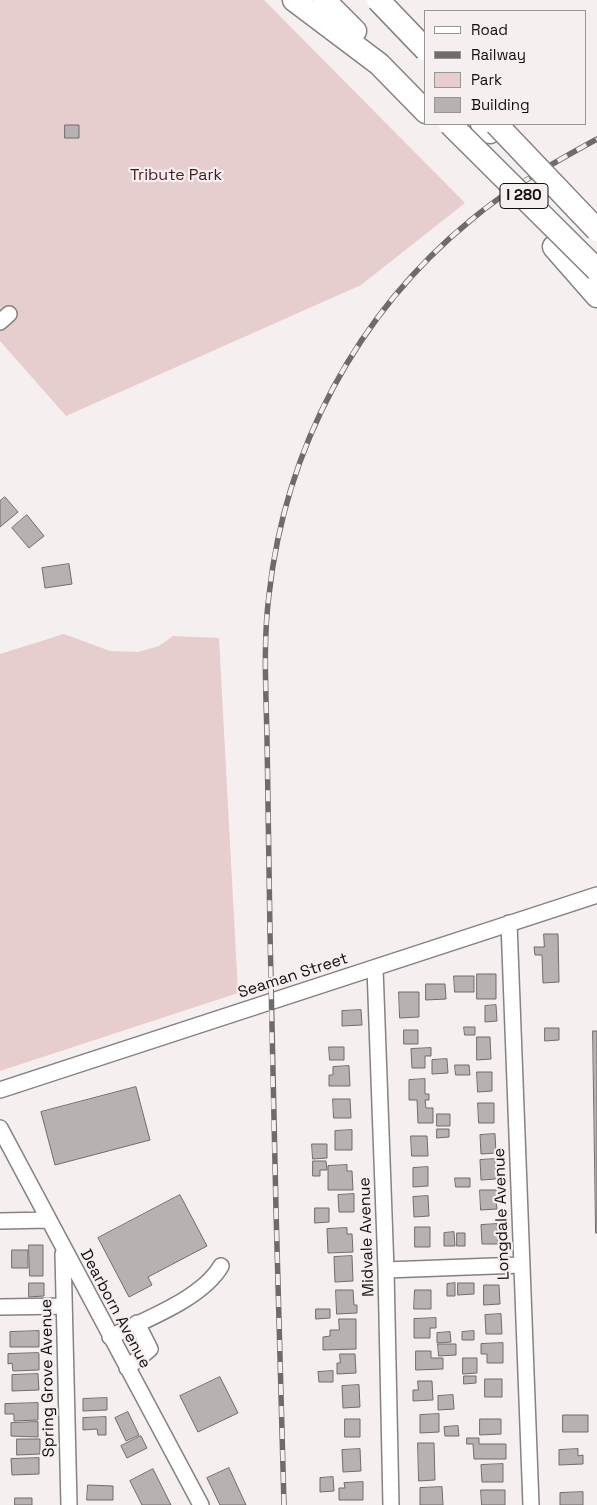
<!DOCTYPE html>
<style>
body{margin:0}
#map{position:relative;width:597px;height:1505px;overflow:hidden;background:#f6efef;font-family:"Space Grotesk",sans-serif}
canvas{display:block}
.legend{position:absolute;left:424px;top:10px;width:162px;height:115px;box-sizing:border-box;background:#f6efef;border:1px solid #9a9595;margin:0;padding:6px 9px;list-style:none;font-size:15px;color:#100e0e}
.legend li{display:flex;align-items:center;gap:10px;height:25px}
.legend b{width:25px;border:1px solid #9a9595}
</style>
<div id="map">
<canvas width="597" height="1505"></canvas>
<ul class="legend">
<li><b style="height:6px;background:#fff"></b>Road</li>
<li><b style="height:6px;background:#6f6b6b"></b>Railway</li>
<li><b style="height:14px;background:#e6cdce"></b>Park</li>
<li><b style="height:14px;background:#b8b1b1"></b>Building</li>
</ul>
</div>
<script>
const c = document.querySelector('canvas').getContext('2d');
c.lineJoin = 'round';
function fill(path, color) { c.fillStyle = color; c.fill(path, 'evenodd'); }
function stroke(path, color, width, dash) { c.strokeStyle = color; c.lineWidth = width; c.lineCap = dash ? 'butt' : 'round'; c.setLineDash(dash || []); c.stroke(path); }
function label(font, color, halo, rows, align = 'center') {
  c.font = font + ' "Space Grotesk",sans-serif'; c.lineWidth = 4.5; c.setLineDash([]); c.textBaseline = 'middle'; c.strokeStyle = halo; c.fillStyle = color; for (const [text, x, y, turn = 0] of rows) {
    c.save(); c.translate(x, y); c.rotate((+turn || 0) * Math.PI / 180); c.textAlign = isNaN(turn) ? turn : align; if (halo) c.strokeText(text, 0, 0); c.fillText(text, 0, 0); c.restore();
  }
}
fill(new Path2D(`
 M0,0H264L465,203L361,285L66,416L0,341Z
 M64,634L110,651L138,652L159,646L173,636L219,638L238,993L0,1071V654Z`), '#e6cdce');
const building = new Path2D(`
 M65,125H79V138H65Z
 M5,497L18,512L0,527V501Z
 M27,515L44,536L29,548L12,528Z
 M69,564L72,584L45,588L42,568Z
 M544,934H558L559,982L543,983L542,955H535L534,947H544Z
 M477,974H496V999H477Z
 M454,976H474V992H455Z
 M426,984H445L446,999L426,1000Z
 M399,992H419V1017L400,1018Z
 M496,1005L497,1021L485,1022V1006Z
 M361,1010L362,1025L342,1026V1011Z
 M464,1027H475V1035H465Z
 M545,1028H559V1040L545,1041Z
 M404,1030H418V1044H404Z
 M593,1031H597V1233H596Z
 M477,1037H490L491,1059L477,1060Z
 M329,1047H344V1060H330Z
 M431,1048V1056H425V1068H412L411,1049Z
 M447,1059L448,1073L432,1074V1060Z
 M455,1065H469L470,1075H456Z
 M349,1066L350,1086H329V1075H333V1067Z
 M477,1072H492V1091L478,1092Z
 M425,1079V1094H429V1100H425L426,1108H433V1123H418L417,1100H409V1080Z
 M136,1087L150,1140L55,1165L41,1112Z
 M333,1099H350L351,1118H334Z
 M478,1103H494V1123H479Z
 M437,1114H450V1126H437Z
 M437,1129H449V1137L437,1138Z
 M352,1130V1150H335V1131Z
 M495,1134L496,1153L481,1154L480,1135Z
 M411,1136H427L428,1156H412Z
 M312,1144H327V1158L313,1159Z
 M495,1159L496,1179L481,1180L480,1160Z
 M313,1161H326L327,1170H320V1176H313Z
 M347,1165V1171H352L353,1190H328V1166Z
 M428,1167V1186L413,1187V1168Z
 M455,1178H470V1187H456Z
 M480,1190H496L499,1201H496L497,1209L481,1210Z
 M354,1194V1212H339L338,1195Z
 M180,1195L207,1246L148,1277L152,1285L129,1297L98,1238Z
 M428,1196L429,1216L414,1217L413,1197Z
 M315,1208H329V1222L315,1223Z
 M497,1224L498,1244H482L481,1225Z
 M415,1227H430V1247H415Z
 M347,1228V1234H352L353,1252L328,1253L327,1229Z
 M454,1232L455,1246H444V1233Z
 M457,1233H465V1246H457Z
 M29,1245H43V1276H30Z
 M12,1250H28V1268H12Z
 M352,1256L353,1281L335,1282L334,1257Z
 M29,1283H44V1296L29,1297Z
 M455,1283V1296H447V1284Z
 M458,1283H474V1294L458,1295Z
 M484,1285H499L500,1304L484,1305Z
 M336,1290H353L354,1305H357V1313L337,1314Z
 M415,1290H431V1309H414Z
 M316,1309H330V1318L316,1319Z
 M501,1314L502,1334H486L485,1315Z
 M436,1318V1328H430V1338H414V1319Z
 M339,1319H356V1349L323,1350V1337L330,1336V1330H339Z
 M39,1331V1347H10V1332Z
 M474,1331V1340H462V1332Z
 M450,1332L451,1342L437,1343V1333Z
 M503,1343V1363H487V1354H481V1344Z
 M438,1344H456V1355L439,1356Z
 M416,1351H431V1358H443V1369L416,1370Z
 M39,1353V1370L13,1371L12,1363L8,1364V1354Z
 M340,1354H355L356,1373L337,1374V1363H340Z
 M463,1358H477V1373L463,1374Z
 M333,1371V1382H319L318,1372Z
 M38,1374L39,1390L12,1391V1375Z
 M464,1376H476V1383L464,1384Z
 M220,1377L238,1413L198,1432L180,1396Z
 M485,1379H502V1397H485Z
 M418,1381H432L433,1400L413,1401V1390H418Z
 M359,1385L360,1407L343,1408L342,1386Z
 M453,1395L454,1409L438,1410V1396Z
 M107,1398V1410L83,1411V1399Z
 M38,1403V1420L14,1421V1414H5V1404Z
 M128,1412L139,1435L126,1441L115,1418Z
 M439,1414V1432L420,1433V1415Z
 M563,1415H588V1432H563Z
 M106,1417V1435H98L97,1429L83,1430V1418Z
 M345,1419H360V1437H345Z
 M480,1419H501V1434L480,1435Z
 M38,1422V1437L11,1436V1423Z
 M458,1426L459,1436H445L444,1427Z
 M141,1436L147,1448L127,1458L121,1446Z
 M467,1438H479V1444H506V1459H474L473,1444H467Z
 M17,1439H40V1454L17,1455Z
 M418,1443H434L435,1480L419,1481Z
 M360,1449L361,1471L343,1472L342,1450Z
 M578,1449V1456L583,1455V1464L559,1465V1450Z
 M39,1458V1474L12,1475L11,1459Z
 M503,1464V1482H482L481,1465Z
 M229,1468L246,1505H220L207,1478Z
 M153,1469L171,1505H142L130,1481Z
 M333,1477L334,1491L320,1492V1478Z
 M363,1482V1500H339V1488H345L344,1483Z
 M88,1485L113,1486V1500H87Z
 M442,1487L443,1505H420V1488Z
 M481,1490H505V1505H482Z
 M583,1492V1505H560V1493Z
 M15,1498H32V1505H15Z`);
fill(building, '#b8b1b1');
stroke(building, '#726b6c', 1);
const minor = new Path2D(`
 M0,322L9,314
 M509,923L531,1505
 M375,968L386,1270L391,1505
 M0,1090L597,895
 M0,1128L201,1505
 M0,1221L49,1220
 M63,1254L69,1505
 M386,1270L521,1265
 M0,1307L64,1306
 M110,1337C144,1320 202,1299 221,1266
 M127,1368L150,1349L137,1323`);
const highway = new Path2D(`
 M294,0L379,64L426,112
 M324,0L355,31
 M482,124L490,132
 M554,247L597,296`);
stroke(minor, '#878181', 18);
stroke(highway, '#878181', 25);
stroke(minor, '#fff', 15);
stroke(highway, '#fff', 22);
const rail = new Path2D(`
 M284,1505C279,1314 273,1124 270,933C269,868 268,803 267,738C266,690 263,642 269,595C285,449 357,313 471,220C509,188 553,163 597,139`);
stroke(rail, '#6f6b6b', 5.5);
stroke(rail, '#f6efef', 4, [11]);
const highwayBridge = new Path2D(`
 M378,0L426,50
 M450,124L597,270
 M496,124L597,230`);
stroke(highwayBridge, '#878181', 25, []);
stroke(highwayBridge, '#fff', 22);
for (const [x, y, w] of [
 [524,196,48]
]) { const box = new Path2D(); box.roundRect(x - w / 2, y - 12.5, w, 25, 4); c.fillStyle = '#f6efef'; c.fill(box); stroke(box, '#100e0e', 1); }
label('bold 15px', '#100e0e', null, [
 ["I 280",524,196]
]);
label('16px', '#49191f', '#f6efef', [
 ["Tribute Park",176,176]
]);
label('16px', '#100e0e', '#f6efef', [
 ["Seaman Street",293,976,-18],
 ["Longdale Avenue",502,1214,-92],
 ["Midvale Avenue",367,1237,-92],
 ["Dearborn Avenue",115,1309,62],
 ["Spring Grove Avenue",48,1378,-91]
]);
</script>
